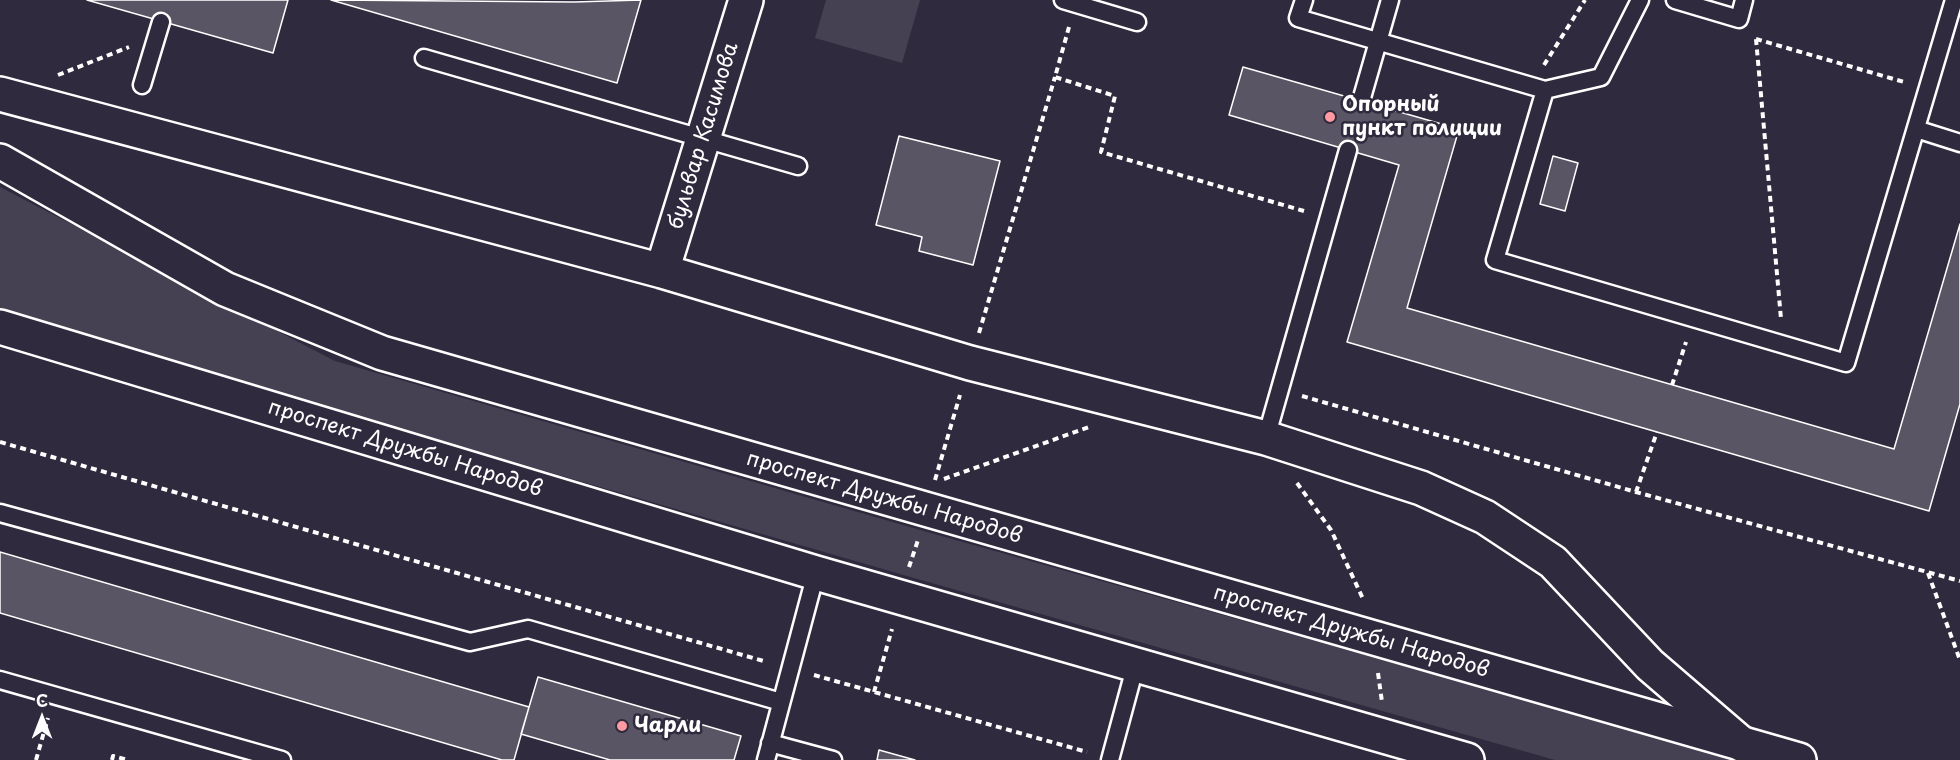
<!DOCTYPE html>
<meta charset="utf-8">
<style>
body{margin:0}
#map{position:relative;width:1960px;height:760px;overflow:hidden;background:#2f2a3d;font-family:"Playpen Sans",sans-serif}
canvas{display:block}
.north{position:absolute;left:12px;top:688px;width:60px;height:60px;-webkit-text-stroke:4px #2f2a3d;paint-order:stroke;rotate:0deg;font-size:16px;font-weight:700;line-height:24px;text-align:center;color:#fff}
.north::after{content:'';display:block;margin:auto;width:21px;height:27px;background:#fff;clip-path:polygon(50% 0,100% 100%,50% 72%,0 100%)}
</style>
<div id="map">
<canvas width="1960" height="760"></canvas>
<div class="north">С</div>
</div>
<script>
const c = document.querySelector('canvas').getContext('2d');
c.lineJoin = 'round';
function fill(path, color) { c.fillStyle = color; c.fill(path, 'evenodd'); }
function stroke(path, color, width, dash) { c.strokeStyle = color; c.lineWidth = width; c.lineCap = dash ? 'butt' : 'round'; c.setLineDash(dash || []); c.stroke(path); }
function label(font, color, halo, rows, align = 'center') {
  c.font = font + ' "Playpen Sans",sans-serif'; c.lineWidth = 5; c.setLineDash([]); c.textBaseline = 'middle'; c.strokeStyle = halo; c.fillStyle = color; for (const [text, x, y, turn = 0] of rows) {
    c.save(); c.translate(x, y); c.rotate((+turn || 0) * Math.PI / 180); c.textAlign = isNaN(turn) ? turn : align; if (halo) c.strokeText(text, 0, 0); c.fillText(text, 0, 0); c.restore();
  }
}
fill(new Path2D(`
 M826,0H920L902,63L815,38Z
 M0,187L335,361L920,530L1739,760H1555L907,576L0,313Z`), '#464152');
const building = new Path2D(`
 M87,0H288L273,53Z
 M331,0L574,2L641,0L617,83Z
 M1243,67L1459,129L1407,308L1894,449L1960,224V404L1929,511L1347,342L1399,165L1229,115Z
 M899,136L1000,161L973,265L919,251L922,237L876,225Z
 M1553,156L1578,163L1565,211L1540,204Z
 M0,552L529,707L514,760H502L0,613Z
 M538,677L741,736L734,760H610L521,734Z
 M879,750L915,760H877Z`);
fill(building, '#595564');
stroke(building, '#fff', 1.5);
const service = new Path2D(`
 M1063,0L1137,22
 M1304,0L1298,18L1545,90L1601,77L1640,0
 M1675,0L1739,19L1744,0
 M424,58L798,166
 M142,85L161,22
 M1545,90L1495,260L1846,363L1954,0
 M1361,101L1390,0
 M1916,129L1960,143
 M1266,438L1348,150
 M0,513L470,642L528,629L781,702
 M0,680L282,760
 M770,743L833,760
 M766,760L816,573
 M1110,760L1136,664`);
const minor = new Path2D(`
 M0,94L662,271L970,363L1266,438L1421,488L1485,517L1553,562L1650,665L1743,745
 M662,271L746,0`);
const tertiary = new Path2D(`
 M0,161L225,289L382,353L1799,760
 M0,327L816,573L1467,760`);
stroke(service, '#fff', 21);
stroke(minor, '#fff', 38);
stroke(tertiary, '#fff', 38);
stroke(new Path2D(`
 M1069,27L1055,77L1115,96L1101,152L1304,211
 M1756,39L1781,319
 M1756,39L1904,82
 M1544,65L1585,0
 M58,75L129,47
 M979,333L1055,77
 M1672,385L1686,342
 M1302,396L1636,492L1960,581
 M0,442L767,662
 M944,479L1089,427
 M935,480L960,395
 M1297,483L1331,530L1364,601
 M1636,492L1657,432
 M909,567L918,540
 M1928,573L1960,660
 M1378,673L1382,702
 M814,675L1087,752
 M874,692L892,629
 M36,760L48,718
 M112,760L113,756L128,760`), '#fff', 4, [6, 4.5]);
stroke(service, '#2f2a3d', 16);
stroke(minor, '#2f2a3d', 33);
stroke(tertiary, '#2f2a3d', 33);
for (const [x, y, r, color] of [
 [1330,117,6,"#ff9aa2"],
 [622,726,6,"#ff9aa2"]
]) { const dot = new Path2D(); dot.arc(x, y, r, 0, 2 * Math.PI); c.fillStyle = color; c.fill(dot); stroke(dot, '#2f2a3d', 2); }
label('bold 21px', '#fff', '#2f2a3d', [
 ["Опорный",1342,105],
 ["пункт полиции",1342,129],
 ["Чарли",634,726]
], 'left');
label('21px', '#fff', '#2f2a3d', [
 ["бульвар Касимова",704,136,-73],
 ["проспект Дружбы Народов",405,449,17],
 ["проспект Дружбы Народов",884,498,16],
 ["проспект Дружбы Народов",1351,632,16]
]);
</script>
